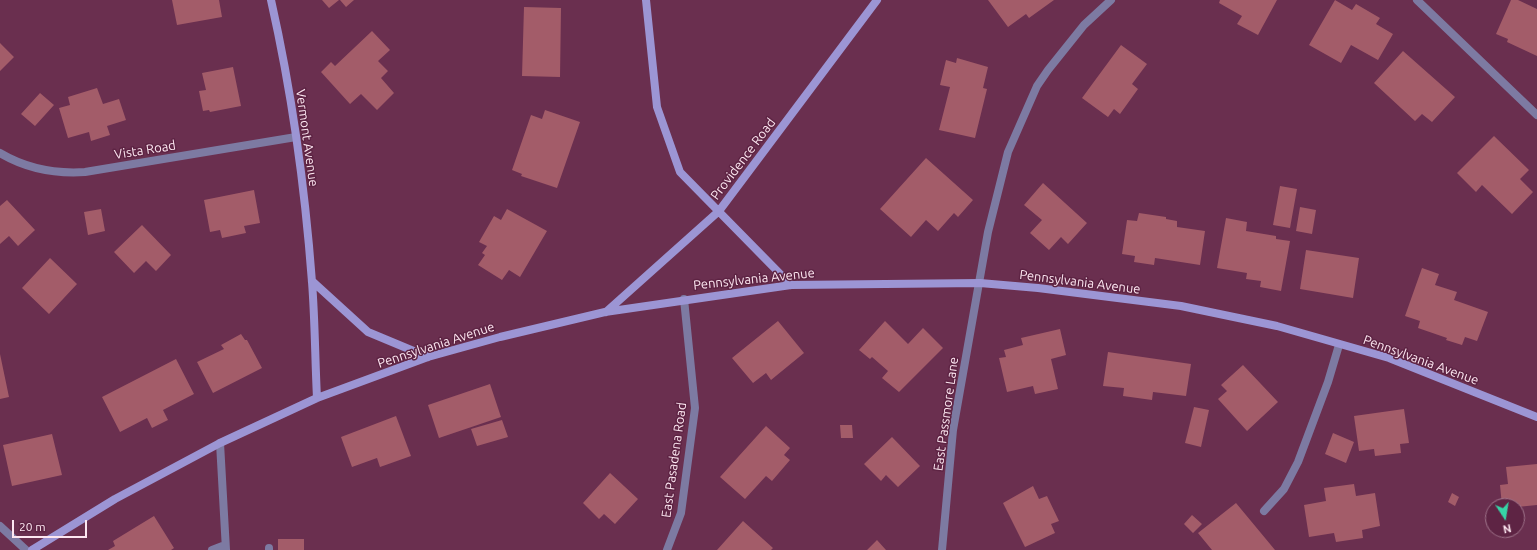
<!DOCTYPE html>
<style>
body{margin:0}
#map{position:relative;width:1537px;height:550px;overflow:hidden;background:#6a2f4f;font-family:Ubuntu,sans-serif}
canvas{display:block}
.north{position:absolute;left:1485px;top:498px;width:40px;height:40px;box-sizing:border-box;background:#5e2444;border:1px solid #9e7289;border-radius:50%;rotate:168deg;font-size:11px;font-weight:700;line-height:16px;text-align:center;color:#fde7f1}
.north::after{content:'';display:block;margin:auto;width:14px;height:18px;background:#36d4a7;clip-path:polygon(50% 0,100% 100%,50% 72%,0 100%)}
.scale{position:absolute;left:12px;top:520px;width:75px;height:18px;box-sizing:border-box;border:2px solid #fde7f1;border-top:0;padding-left:5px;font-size:12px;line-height:14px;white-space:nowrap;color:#fde7f1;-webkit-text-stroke:3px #5e2444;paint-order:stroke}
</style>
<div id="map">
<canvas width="1537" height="550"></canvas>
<div class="north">N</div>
<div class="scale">20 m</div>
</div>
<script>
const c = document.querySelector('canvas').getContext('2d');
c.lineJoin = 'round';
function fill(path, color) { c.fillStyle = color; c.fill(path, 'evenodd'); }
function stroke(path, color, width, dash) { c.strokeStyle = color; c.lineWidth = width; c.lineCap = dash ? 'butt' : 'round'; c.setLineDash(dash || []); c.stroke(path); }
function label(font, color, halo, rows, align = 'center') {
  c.font = font + ' Ubuntu,sans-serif'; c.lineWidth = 3; c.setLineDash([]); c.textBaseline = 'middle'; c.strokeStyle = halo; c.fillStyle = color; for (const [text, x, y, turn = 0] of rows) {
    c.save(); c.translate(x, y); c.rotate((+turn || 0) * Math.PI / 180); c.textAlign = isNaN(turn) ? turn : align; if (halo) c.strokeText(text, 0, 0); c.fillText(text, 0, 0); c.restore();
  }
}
fill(new Path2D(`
 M172,0H219L222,17L177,25Z
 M322,0H339L329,8Z
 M340,0H354L346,7Z
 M988,0H1054L1029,18L1026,14L1008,27Z
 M1220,0H1277L1258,35L1237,24L1242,16L1219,3Z
 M1335,0L1352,10L1356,4L1380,18L1376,24L1393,34L1378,60L1351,45L1341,63L1309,45Z
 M1511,0H1518L1537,9V56L1507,42L1508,39L1496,34Z
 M524,7L561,8L560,77L522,76Z
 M372,31L390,50L378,61L388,71L381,78L394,93L377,110L361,94L350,104L321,72L331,62L335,66Z
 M0,43L14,57L0,71Z
 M1121,45L1147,64L1132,84L1138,89L1120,114L1114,109L1108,117L1082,98Z
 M1403,51L1455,97L1432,122L1422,114L1415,121L1374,83Z
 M957,58L988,67L983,88L987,89L975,138L939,130L950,87L940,85L946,60L956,63Z
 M233,67L241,106L210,112L209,110L203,111L199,91L206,90L202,73Z
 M97,88L103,104L119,99L126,120L107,126L110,135L91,141L89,132L68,138L59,108L70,105L68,97Z
 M40,93L54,105L35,126L21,114Z
 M545,110L580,122L557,188L521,176L522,174L512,170L531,115L542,119Z
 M1494,136L1529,170L1520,179L1533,192L1512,214L1482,185L1476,192L1457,173Z
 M926,158L973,200L958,217L954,213L938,231L926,220L911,237L880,209Z
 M1043,183L1087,223L1068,244L1061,237L1049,250L1030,233L1042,220L1024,205Z
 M1280,186L1297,189L1290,228L1273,225Z
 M254,190L260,223L244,226L246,233L222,238L220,230L210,232L204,200Z
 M7,200L35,230L18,246L9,236L0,244V206Z
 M1300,207L1316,210L1312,234L1296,231Z
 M101,209L105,231L88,235L84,212Z
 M507,209L547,231L520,277L509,270L502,280L478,265L485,255L482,253L487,246L479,242L494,216L501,220Z
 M1139,213L1166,217V219L1177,221V227L1205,231L1200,265L1155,258L1154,265L1134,262L1135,256L1122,254L1127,220L1137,221Z
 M1226,218L1247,222L1246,231L1276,236V239L1290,241L1281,291L1260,287L1261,281L1246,279L1247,273L1217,268Z
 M142,225L171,255L156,271L146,261L134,273L114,252Z
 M1306,250L1359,258L1353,298L1300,289Z
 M50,258L77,284L49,314L22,288Z
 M1422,268L1439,274L1435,285L1457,292L1454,300L1488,312L1477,341L1465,337L1462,345L1446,340L1447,338L1418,328L1420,321L1405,316Z
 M778,321L804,353L771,380L766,373L753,383L732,358Z
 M885,321L908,344L923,328L943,348L899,392L882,378L888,371L872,357L870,359L859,350Z
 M1060,329L1066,355L1051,359L1058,389L1035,394L1033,386L1007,392L999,358L1006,357L1004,350L1023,345L1021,338Z
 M241,334L245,340H247L262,368L213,393L197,362L224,349L221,345Z
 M1108,352L1191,364L1186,396L1153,392L1152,400L1123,396L1124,388L1103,386Z
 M0,354L9,397L0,399Z
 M176,359L194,394L163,410L168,420L152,428L147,418L120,432L102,397Z
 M1243,365L1278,402L1247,431L1218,399L1227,391L1221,385Z
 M490,384L501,417L439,438L428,405Z
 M1194,407L1209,410L1201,447L1185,443Z
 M1404,409L1409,443L1400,444L1401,453L1375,456L1374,449L1359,451L1354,416Z
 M396,416L411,456L380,467L377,458L352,467L341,437Z
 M502,420L508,437L477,446L471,429Z
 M840,425H852L853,438H841Z
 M766,426L790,448L784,455L790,460L772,481L766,476L745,499L720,477Z
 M1333,433L1354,442L1346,463L1325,454Z
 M52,434L62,475L12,486L3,445Z
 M892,437L920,466L898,487L886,475L881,481L864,464Z
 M1537,464V505L1517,507V506H1502L1500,485L1508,484L1506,467Z
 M610,473L638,499L615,524L604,514L599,519L583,503Z
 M1354,484L1356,496L1375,493L1380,526L1362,530L1363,538L1336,542L1334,533L1309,537L1304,505L1326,501L1324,488Z
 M1033,486L1039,499L1047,496L1059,521L1051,524L1055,533L1025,547L1003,503Z
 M1452,493L1459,497L1455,506L1448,502Z
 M1236,503L1275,550H1212L1198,533Z
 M1192,515L1202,524L1193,533L1184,524Z
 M154,516L174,548L171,550H108L115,546L113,541Z
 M743,521L773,548L771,550H717Z
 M278,539H304V550H278Z
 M877,540L886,550H867Z`), '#a35c69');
stroke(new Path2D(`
 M220,443L226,550
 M1264,511L1284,489L1298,462L1328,382L1339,345
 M269,548V550
 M212,550L225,545`), '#7d7aa2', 8);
stroke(new Path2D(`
 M1417,0L1537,115
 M0,153C27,169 54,174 85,172L296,137
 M0,526L26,550
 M667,550L681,513L695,408L684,299
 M942,550L953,430L988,232L1008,152L1037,86L1048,70L1084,25L1111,0`), '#7d7aa2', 8);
stroke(new Path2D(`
 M271,0C292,93 305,188 312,282C315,320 315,359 317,398
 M646,0L657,107L680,172L791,285
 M312,281L368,332L428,357
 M606,312L719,211L877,0
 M32,550L115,499L220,443L317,398L428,357L500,337L605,312L791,285L980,283L1038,288L1181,306L1277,326L1389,358L1537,417`), '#9c95d4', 8);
label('13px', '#fde7f1', '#5e2444', [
 ["Vermont Avenue",307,138,82],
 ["Vista Road",145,150,-9],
 ["Providence Road",743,159,-53],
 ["Pennsylvania Avenue",754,279,-6],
 ["Pennsylvania Avenue",1080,282,7],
 ["Pennsylvania Avenue",436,345,-18],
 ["Pennsylvania Avenue",1421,360,20],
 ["East Passmore Lane",946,414,-82],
 ["East Pasadena Road",674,460,-82]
]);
</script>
